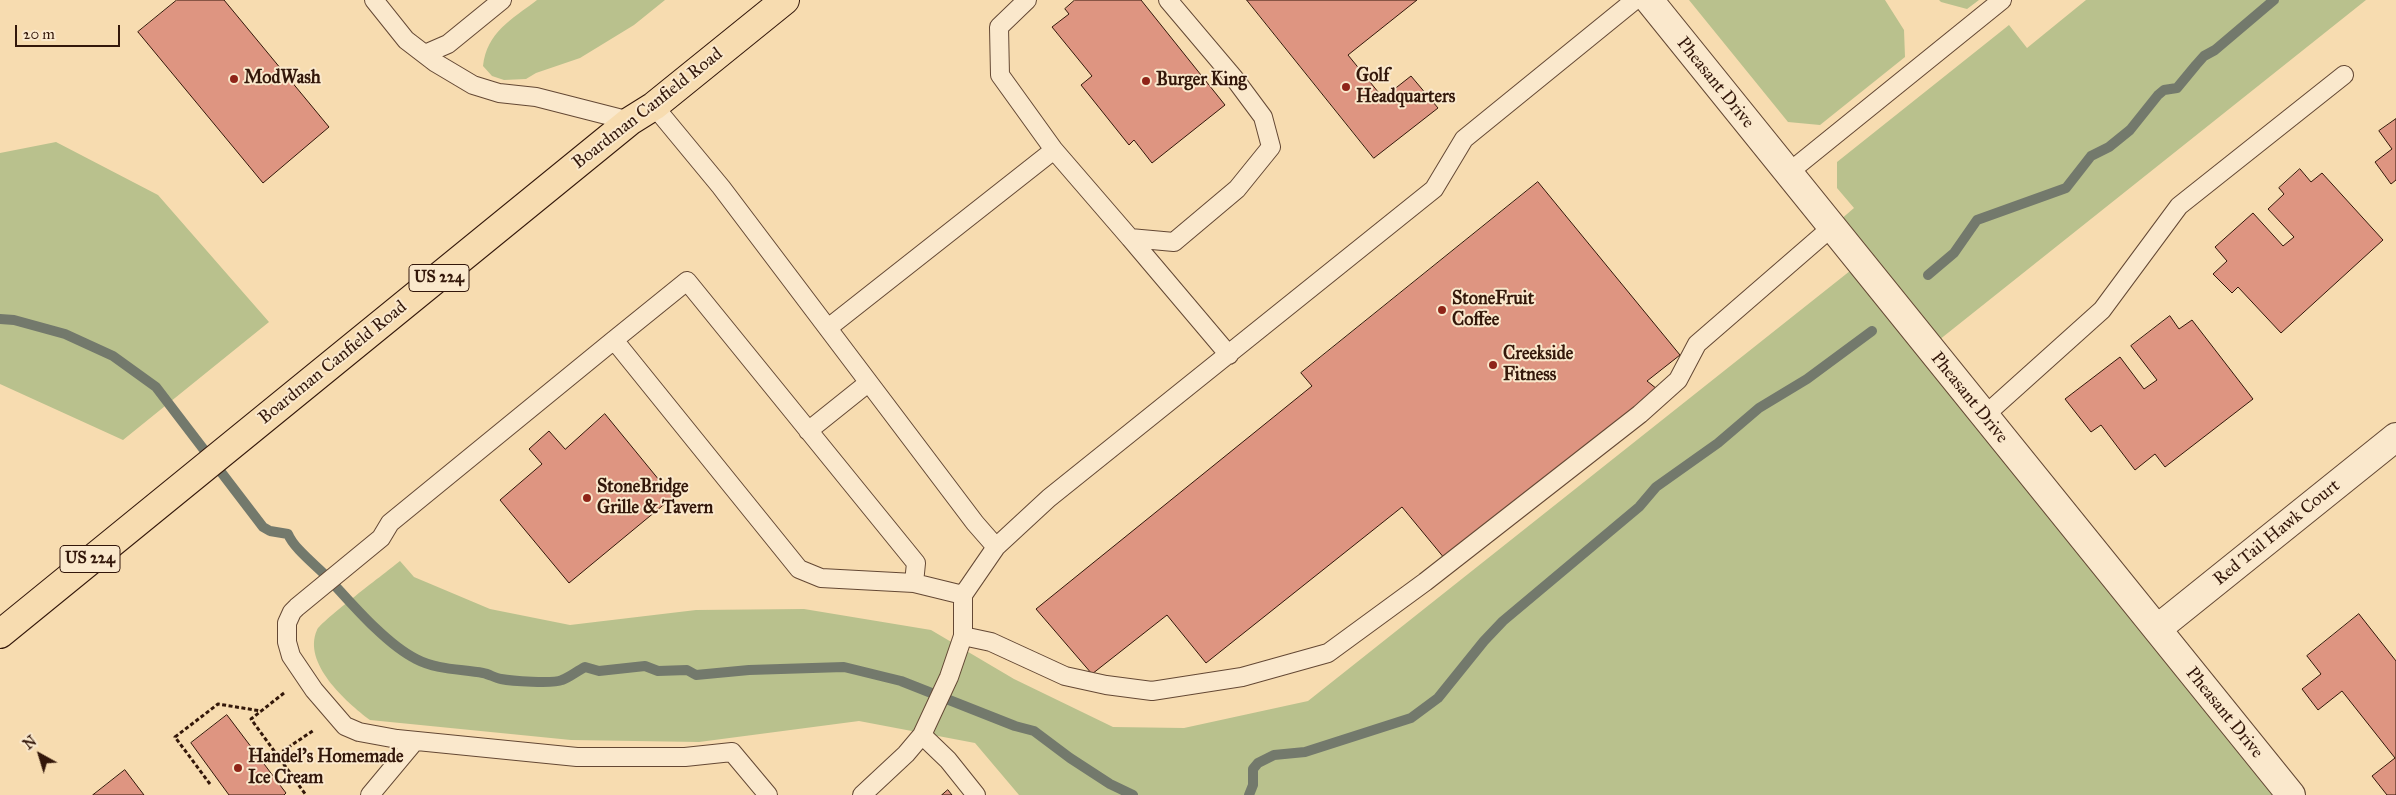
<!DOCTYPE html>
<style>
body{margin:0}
#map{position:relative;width:2396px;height:795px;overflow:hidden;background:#f7dcb0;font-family:"IM FELL Great Primer",serif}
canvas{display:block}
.north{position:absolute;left:15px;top:730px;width:50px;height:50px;-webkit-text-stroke:4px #fae8cc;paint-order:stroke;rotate:321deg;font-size:14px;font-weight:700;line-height:20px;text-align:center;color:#33170a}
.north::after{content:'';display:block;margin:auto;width:18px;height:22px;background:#33170a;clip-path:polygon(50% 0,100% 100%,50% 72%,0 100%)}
.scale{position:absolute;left:15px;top:25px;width:105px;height:22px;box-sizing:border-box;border:2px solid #33170a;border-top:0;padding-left:6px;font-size:15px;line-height:18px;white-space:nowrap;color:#33170a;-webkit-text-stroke:4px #fae8cc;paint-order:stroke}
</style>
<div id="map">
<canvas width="2396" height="795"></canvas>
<div class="north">N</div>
<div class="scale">20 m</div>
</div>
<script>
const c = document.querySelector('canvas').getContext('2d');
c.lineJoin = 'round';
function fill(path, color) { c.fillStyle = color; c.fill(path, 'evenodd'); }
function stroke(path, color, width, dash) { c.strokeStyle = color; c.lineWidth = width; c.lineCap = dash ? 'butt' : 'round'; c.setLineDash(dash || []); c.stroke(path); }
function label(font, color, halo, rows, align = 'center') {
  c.font = font + ' "IM FELL Great Primer",serif'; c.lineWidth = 4; c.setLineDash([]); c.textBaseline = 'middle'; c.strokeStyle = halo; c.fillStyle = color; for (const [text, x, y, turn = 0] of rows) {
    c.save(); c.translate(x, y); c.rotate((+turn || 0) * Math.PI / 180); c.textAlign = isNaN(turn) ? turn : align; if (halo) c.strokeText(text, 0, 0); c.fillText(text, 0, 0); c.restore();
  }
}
fill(new Path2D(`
 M537,0H665L634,25L580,58L536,73L526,79L504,80L492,76L483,66C487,32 511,20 537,0Z
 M1689,0H1885L1904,30L1905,57L1820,125L1788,122Z
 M1939,0H1979L1967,9L1941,2Z
 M2086,0H2366L1929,348L2291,795H1019L975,743L859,721L699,742L571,740L370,720C346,702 302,663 317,630C321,621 388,571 400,561L414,577L490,609L570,625L696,610L804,609L931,630L1014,679L1113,727L1184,728L1308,701L1860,263L1832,227L1854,208L1837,188V162L2009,25L2027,48Z
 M56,142L158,195L269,322L123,440L0,384V153Z`), '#b9c18d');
stroke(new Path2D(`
 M1928,275L1954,253L1977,220L2066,188L2091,156L2109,147L2130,130L2158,95L2164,90L2177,88L2196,65L2204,56L2215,50L2274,0
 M0,319L14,320L65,334L113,356L156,387L263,527L270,531L288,534C294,549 317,566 329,579C352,604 386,644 416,659C437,670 461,669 483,673C489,674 495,678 501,679C511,681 553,684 562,680C570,677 577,671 585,667L599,671L645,666L658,671L687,670L696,675L749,670L844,667L901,681L1015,726L1034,731L1070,758L1110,784L1133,795
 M1249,795L1253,785V769L1258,763L1274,755L1305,752L1411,718L1438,698L1484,641L1503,621L1639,507L1656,487L1718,443L1759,408L1807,379L1872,331`), '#73796c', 10);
const building = new Path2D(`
 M177,0H224L329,127L263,183L138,32Z
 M1075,0H1141L1225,105L1152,163L1134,140L1129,145L1081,85L1092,76L1052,27L1069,14L1065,9Z
 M1247,0H1417L1348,55L1383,98L1411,76L1438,108L1374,158Z
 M2396,119V180L2391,184L2375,162L2392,149L2379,131Z
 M2300,169L2311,182L2322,173L2383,240L2281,333L2238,287L2232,293L2213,274L2227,261L2215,247L2253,213L2283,246L2294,237L2268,209L2284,194L2279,188Z
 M1538,182L1680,355L1647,381L1657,389L1445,559L1402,507L1206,663L1167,615L1092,674L1036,609L1312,386L1301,373Z
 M2170,316L2179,329L2192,320L2253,399L2165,467L2155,454L2135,470L2101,425L2091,432L2065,399L2120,357L2144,389L2157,380L2131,346Z
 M605,414L673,497L569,583L500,500L542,464L529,449L549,431L565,449Z
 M2359,614L2396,661V795H2387L2372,776L2395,758L2342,691L2318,710L2302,689L2321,674L2307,656Z
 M227,715L286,793L284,795H229L191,743Z
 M125,770L144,795H93Z
 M948,790L952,795H942Z`);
fill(building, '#de9581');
stroke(building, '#33170a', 1);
const service = new Path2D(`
 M374,0L406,40L436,63L473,85L499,93L536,97L630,121
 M1027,0L999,27L1000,75L1054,150L1130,238L1174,242L1237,189L1271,147L1263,117L1234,78L1168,0
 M425,54L448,44L502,0
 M654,106L721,187L975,523L996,547
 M1788,173L2002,0
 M1130,238L1229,355
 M687,281L916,563L914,583L821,578L799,569L614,340Z
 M828,328L1054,150
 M614,340L390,523L381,538L297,607L292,612L287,623V642L291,656L314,690L345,726L359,732L397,739L577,757H685L732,752L768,795
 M1984,416L2102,310L2179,206L2344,75
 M808,431L868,383
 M914,583L963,595
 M963,636L991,642L1065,676L1106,685L1152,691L1242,677L1328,653L1425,582L1640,414L1678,380L1697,344L1832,227
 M922,735L948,760L976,795
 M370,795L415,741
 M862,795L906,754L922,735L949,677L963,636V595L996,547L1049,498L1434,189L1464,139L1635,0`);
const minor = new Path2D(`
 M1649,0L2291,795
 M2157,629L2396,437`);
const primary = new Path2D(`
 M0,634L630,121L654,106L785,0`);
stroke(service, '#644834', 20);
stroke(minor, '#644834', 30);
stroke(primary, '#33170a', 30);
stroke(new Path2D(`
 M284,693L251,719L306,795
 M277,755L314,730
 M210,784L175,737L218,704L261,711`), '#33170a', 3, [4, 2.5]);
stroke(service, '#fae8cc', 18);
stroke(minor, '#fae8cc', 28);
stroke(primary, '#f7dcb0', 28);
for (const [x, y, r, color] of [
 [234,79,5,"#8f2418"],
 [1146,81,5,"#8f2418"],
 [1346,87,5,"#8f2418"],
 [1442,310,5,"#8f2418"],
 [1493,365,5,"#8f2418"],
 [587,498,5,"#8f2418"],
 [238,768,5,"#8f2418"]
]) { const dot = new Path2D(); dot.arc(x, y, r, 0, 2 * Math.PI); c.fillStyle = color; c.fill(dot); stroke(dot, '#fae8cc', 2); }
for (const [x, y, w] of [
 [439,278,60],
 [90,559,60]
]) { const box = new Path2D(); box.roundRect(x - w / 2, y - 13.5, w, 27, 4); c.fillStyle = '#fae8cc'; c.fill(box); stroke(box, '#33170a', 1); }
label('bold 16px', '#33170a', null, [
 ["US 224",439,278],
 ["US 224",90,559]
]);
label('bold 18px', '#33170a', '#fae8cc', [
 ["Golf",1356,77],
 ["Headquarters",1356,98],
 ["ModWash",244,79],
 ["Burger King",1156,81],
 ["StoneFruit",1452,300],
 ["Coffee",1452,321],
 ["Creekside",1503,355],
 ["Fitness",1503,376],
 ["StoneBridge",597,488],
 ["Grille & Tavern",597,509],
 ["Handel's Homemade",248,758],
 ["Ice Cream",248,779]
], 'left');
label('18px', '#33170a', '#fae8cc', [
 ["Pheasant Drive",1715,83,51],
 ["Boardman Canfield Road",648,109,-38],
 ["Boardman Canfield Road",333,363,-39],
 ["Pheasant Drive",1969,398,51],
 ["Red Tail Hawk Court",2277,533,-39],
 ["Pheasant Drive",2224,713,51]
]);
</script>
